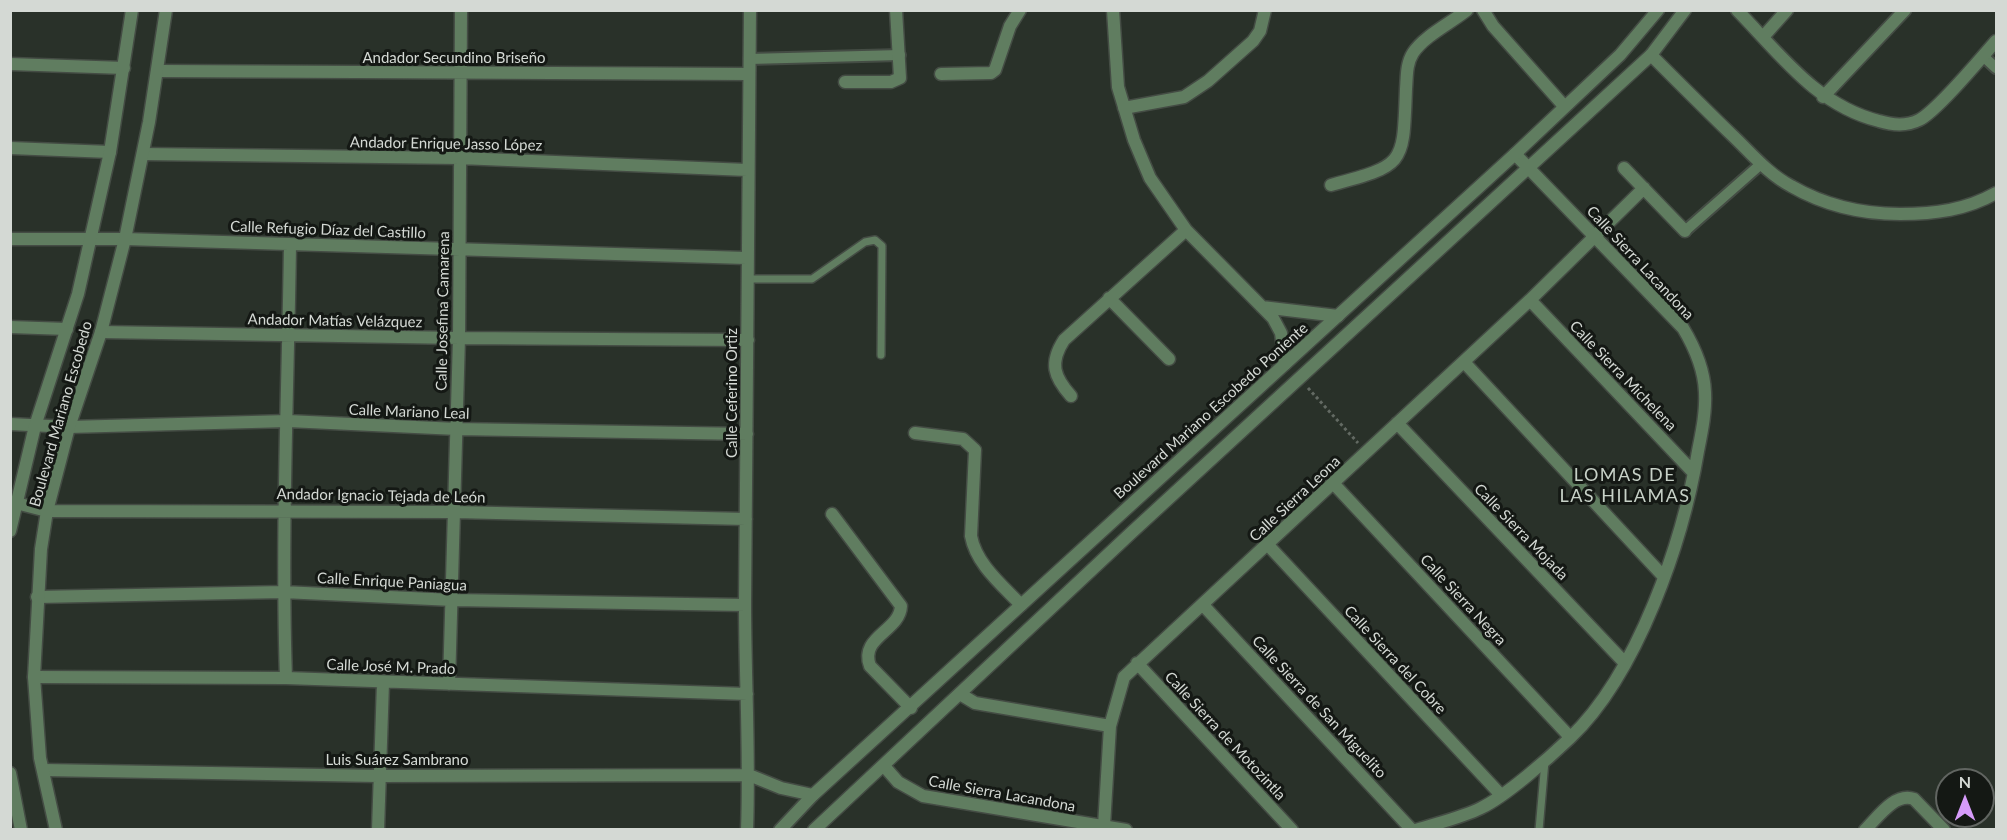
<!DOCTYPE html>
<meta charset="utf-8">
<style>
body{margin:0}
#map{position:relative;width:2007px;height:840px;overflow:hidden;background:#293129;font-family:Lato,sans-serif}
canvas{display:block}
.frame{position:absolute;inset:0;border:12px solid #d4d9d4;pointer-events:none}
.north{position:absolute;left:1935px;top:768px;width:60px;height:60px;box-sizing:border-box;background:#141814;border:2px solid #616561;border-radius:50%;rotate:0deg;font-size:16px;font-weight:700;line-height:24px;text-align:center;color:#d4d9d4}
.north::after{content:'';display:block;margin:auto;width:21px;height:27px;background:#d69bfa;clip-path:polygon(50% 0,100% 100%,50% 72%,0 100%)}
</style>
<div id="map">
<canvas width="2007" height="840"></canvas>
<div class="frame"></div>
<div class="north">N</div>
</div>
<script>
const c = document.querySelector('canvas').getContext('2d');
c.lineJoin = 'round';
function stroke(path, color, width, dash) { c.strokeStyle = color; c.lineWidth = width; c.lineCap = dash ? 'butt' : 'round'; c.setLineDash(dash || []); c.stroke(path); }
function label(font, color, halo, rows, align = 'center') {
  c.font = font + ' Lato,sans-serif'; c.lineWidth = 6; c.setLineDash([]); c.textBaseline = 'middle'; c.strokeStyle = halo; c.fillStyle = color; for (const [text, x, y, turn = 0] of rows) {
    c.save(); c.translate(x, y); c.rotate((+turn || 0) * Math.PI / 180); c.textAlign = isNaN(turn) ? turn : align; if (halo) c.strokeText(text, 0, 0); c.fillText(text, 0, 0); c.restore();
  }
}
const service = new Path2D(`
 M746,279H812L865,242L875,240L882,246L881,355
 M1539,830L1545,761`);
const pedestrian = new Path2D(`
 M1983,56L1996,68
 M749,59L900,55
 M1685,231L1761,164`);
const minor = new Path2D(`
 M1113,10L1118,87L1134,140L1150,178L1186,230L1273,318L1281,333L1285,364
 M1483,10L1493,26L1564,106
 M1737,10C1781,55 1816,105 1879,121C1892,125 1907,126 1919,120C1937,111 1981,58 1996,41
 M1763,37L1787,10
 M1651,55C1678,82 1705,109 1732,135C1751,153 1768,174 1791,186C1824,205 1862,214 1900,214C1935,214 1966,210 1996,193
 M10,64L124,68
 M159,71L749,74
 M941,74L991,73L995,70L1010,26L1020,10
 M845,82H891L900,78L896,10
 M1823,97L1905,10
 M1124,108L1184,97L1208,81L1253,41L1260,31L1265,10
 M10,148L110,152
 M143,154L460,158L747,170
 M1624,168L1685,231
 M1331,185C1406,165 1403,165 1406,89C1407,77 1406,64 1413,53C1424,36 1451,23 1467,10
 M10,239H125L746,258
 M1109,298L1169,359
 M1530,300L1694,473
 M1262,307L1338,316
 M10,327L67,329
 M101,332L459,338L748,340
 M1464,362L1664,577
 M1071,396C1054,377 1049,363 1064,340L1186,230
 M1397,423L1624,662
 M10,424L69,427L288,421L457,429L747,434
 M915,433L963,439L975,450L971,536C976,564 1002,585 1021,605
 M1333,483L1570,737
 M16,503L47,511L455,512L746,519
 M832,514L901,606C900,631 859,637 870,666L911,708
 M1268,545L1500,794
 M37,597L283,592L453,600L745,605
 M1203,605L1412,830
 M1137,663L1292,830
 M34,677L286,678L747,694
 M286,678C281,534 288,389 290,245
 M449,684L459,338L461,10
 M960,694L975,703L1110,726
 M884,766L898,782L923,796L1126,830
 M44,770L378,776L749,775L781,788L813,795
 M1104,826L1110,726L1124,677L1530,300L1644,188
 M378,830L383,683
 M747,830C750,754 745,679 745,603C746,406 747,208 750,10
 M1416,830C1437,823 1461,818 1481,808C1506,796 1549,758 1570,738C1638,673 1683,541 1698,451C1702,431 1706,412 1705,392C1704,368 1695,348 1683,328L1515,154
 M1865,830C1878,817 1895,792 1914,799L1944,830`);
const tertiary = new Path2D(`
 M10,531L35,426L78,294L110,152L132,10
 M10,773L21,830
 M56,830L40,758L34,677L41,549L47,511L69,427L101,332L125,239L149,122L166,10
 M780,830L813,795L1515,154L1620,55L1658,10
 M814,830L1131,533L1651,55L1685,10`);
stroke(service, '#444c44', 10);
stroke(pedestrian, '#444c44', 14);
stroke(minor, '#444c44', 15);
stroke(tertiary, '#444c44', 15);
stroke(new Path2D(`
 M1308,388L1358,443`), '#636a63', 3, [3, 3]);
stroke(service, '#607d60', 7);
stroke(pedestrian, '#607d60', 10);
stroke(minor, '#607d60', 12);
stroke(tertiary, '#607d60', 12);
label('15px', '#d4d9d4', '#141814', [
 ["Andador Secundino Briseño",454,58],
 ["Andador Enrique Jasso López",446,144,1],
 ["Calle Refugio Díaz del Castillo",328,230,2],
 ["Calle Sierra Lacandona",1640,263,47],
 ["Calle Josefina Camarena",443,311,-89],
 ["Andador Matías Velázquez",335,321,1],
 ["Calle Sierra Michelena",1623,376,46],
 ["Calle Ceferino Ortiz",732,393,-90],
 ["Boulevard Mariano Escobedo Poniente",1211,411,-42],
 ["Calle Mariano Leal",409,412,2],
 ["Boulevard Mariano Escobedo",61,414,-74],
 ["Andador Ignacio Tejada de León",381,496,1],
 ["Calle Sierra Leona",1295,499,-43],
 ["Calle Sierra Mojada",1521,532,46],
 ["Calle Enrique Paniagua",392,582,3],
 ["Calle Sierra Negra",1463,600,47],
 ["Calle Sierra del Cobre",1395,660,47],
 ["Calle José M. Prado",391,667,2],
 ["Calle Sierra de San Miguelito",1319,707,47],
 ["Calle Sierra de Motozintla",1225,736,47],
 ["Luis Suárez Sambrano",397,760],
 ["Calle Sierra Lacandona",1002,794,10]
]);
c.letterSpacing = '1.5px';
label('18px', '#c7d1c7', '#141814', [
 ["LOMAS DE",1625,475],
 ["LAS HILAMAS",1625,496]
]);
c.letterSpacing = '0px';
</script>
